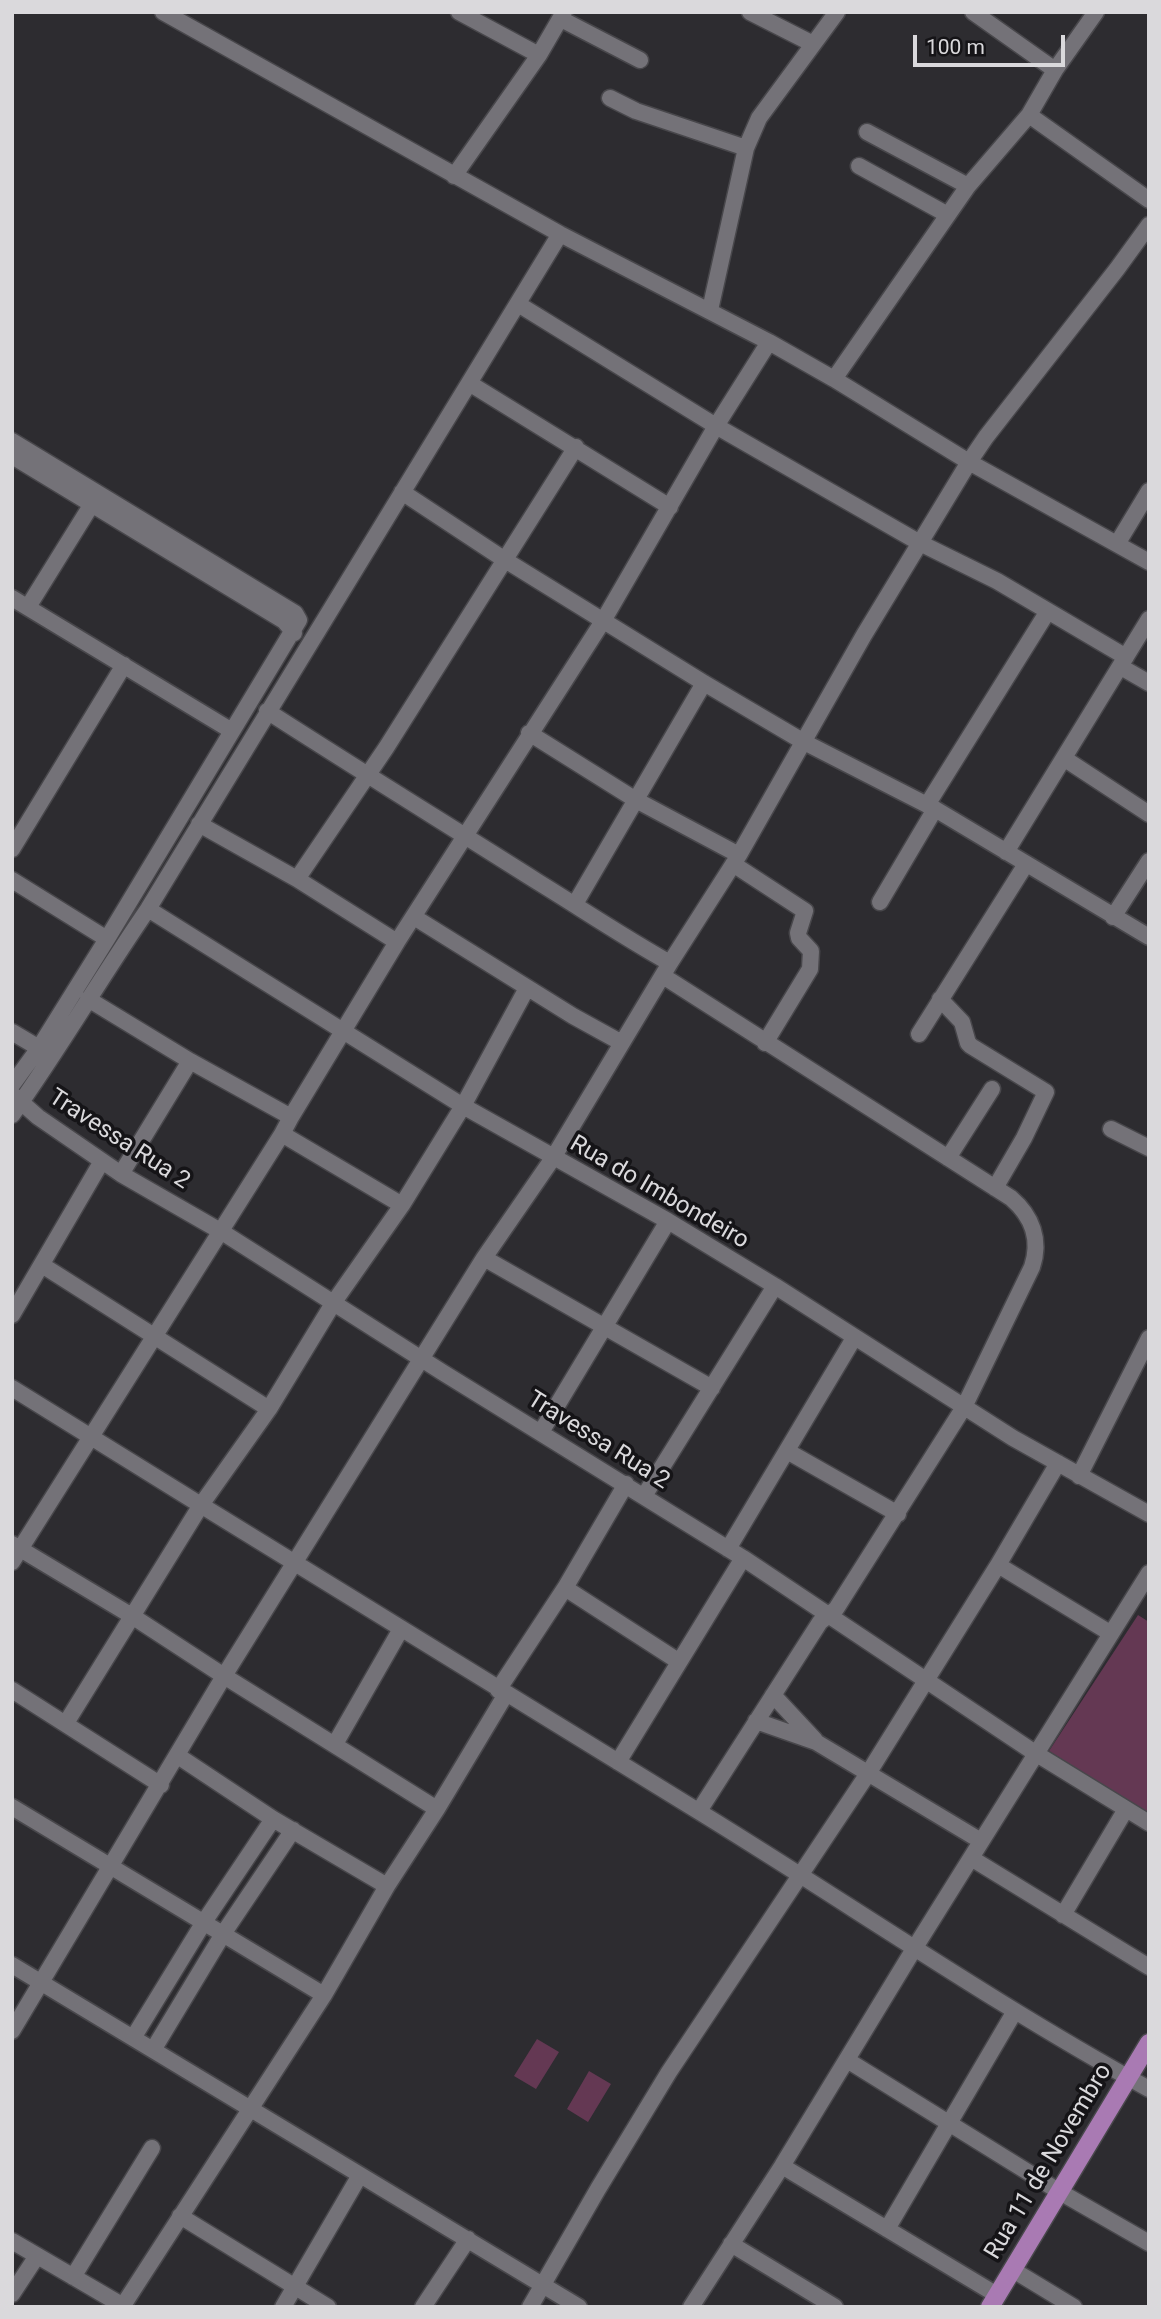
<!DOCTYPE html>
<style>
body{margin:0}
#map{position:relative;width:1161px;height:2319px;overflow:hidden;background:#2d2c30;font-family:Roboto,sans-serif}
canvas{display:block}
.frame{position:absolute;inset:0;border:14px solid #dad9dc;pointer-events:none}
.scale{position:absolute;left:913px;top:35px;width:152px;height:32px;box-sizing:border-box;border:4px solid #dad9dc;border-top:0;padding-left:9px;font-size:21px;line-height:24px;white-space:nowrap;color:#dad9dc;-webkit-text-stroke:5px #151417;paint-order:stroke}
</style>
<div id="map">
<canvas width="1161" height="2319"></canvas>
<div class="frame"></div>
<div class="scale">100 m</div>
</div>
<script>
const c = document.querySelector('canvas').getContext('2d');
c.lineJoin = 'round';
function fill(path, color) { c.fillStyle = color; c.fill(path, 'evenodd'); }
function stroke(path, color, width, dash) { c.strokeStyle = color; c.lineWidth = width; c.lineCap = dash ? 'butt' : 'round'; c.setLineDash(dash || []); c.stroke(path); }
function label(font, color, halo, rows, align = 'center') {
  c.font = font + ' Roboto,sans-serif'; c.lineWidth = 7; c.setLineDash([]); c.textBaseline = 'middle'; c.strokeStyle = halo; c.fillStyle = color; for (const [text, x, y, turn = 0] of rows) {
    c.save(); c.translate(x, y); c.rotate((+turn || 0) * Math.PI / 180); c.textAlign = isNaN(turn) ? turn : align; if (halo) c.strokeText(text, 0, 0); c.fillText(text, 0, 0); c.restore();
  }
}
fill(new Path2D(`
 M1138,1615L1149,1622V1815L1049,1751Z
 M537,2039L559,2052L536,2089L514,2076Z
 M589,2071L611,2084L588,2122L567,2109Z`), '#643853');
const minor = new Path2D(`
 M163,12L560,234L769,342L834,379L969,462L1149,562
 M459,12L539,55
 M750,12L813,44
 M973,12L1055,70
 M561,19L640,60
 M610,98L636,111L746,148
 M1029,115L1149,200
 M867,132L968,186
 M859,166L948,215
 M454,176L539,55L564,12
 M518,304L716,426L920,543L997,581L1126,657
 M710,310L746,148L759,118L837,12
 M834,379L968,186L1029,115L1055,70L1096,12
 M469,383L670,507
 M12,441L295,613L299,620L107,939L39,1048L12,1085
 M12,456L284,621L294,633
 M402,492L505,560L704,683L804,742L935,809L1149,937
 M1117,544L1149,491
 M12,598L232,731
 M28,607L92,504
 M1121,667L1149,683
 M267,711C357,769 448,825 538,882C582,909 625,938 670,963
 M529,733L636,800L739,855
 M1065,759L1149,814
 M927,805L1048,611
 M199,824L297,879
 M12,849L124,665
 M1006,852L1149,619
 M733,864L805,911L798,933L799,938L811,951L810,969L765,1043
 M12,880L107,939
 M880,902L935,809
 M575,904L704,683
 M148,909L463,1106L668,1221L775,1286L1013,1438L1149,1514
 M414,917L573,1016L622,1043
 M1113,917L1149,861
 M397,942L297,879L386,748L576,447
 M663,976L1011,1198C1032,1216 1041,1240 1032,1267L964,1407L836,1609L820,1622L699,1811
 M88,999L190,1061L291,1117
 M940,999L962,1022L968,1043L971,1046L1046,1092L1024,1138L995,1188
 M12,1032L39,1048
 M919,1034L1026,864
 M12,1094L38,1117L121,1174L222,1232L442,1372L743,1558L1035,1753L1149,1823
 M12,1115C60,1048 101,977 148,909L560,234
 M1111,1129L1149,1148
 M282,1134L402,1205L463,1106L527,988
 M948,1158L992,1089
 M121,1174L190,1061
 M484,1258L712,1388
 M42,1265L269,1409
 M12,1315L102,1161
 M12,1388C240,1530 469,1670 698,1811C848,1903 994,2004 1149,2089
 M541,1432L668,1221
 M787,1451L898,1514
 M1079,1476L1149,1338
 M644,1496L775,1286
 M12,1544L132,1616L224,1676L437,1809
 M728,1549L854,1338
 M12,1562L282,1134L291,1117L397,942L603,621L716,426L769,342
 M998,1565L1110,1633
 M565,1588L678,1661
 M12,1690L161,1785
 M498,1690L565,1588L626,1484
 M773,1695L815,1740
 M756,1721L816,1742L981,1841
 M66,1723L201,1505L269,1409L334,1302L402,1205
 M335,1744L401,1629
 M178,1756L273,1819L387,1886
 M618,1762L743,1558
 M12,1807L324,1995
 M971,1858L1149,1967
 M1063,1915L1126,1809
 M12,1965L579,2307
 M12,2031L224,1676L484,1258L553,1158L670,963L739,855L864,635L969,462L986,437L1117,269L1149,225
 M133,2038L204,1922L273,1819
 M153,2050L223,1934L293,1830
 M847,2060L1060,2192L1149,2243
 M782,2166L997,2295
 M180,2216L328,2307
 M887,2229L1015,2011
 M12,2241L125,2307
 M731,2244L835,2307
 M1013,2270L1074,2307
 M73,2277L152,2148
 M12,2294L37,2256
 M122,2307L324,1995L387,1886L437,1809L506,1694
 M283,2307L360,2175
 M423,2307L468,2239
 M530,2307L598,2189L669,2072L869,1772L998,1565L1058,1463
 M691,2307L782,2166L914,1949L1149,1573`);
const major = new Path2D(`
 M990,2307L1149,2043`);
stroke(minor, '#48474b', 19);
stroke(major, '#48474b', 21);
stroke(minor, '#747278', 16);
stroke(major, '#a97ab3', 18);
label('24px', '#dad9dc', '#151417', [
 ["Travessa Rua 2",119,1140,33],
 ["Rua do Imbondeiro",659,1193,30],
 ["Travessa Rua 2",598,1441,32],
 ["Rua 11 de Novembro",1049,2162,-59]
]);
</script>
